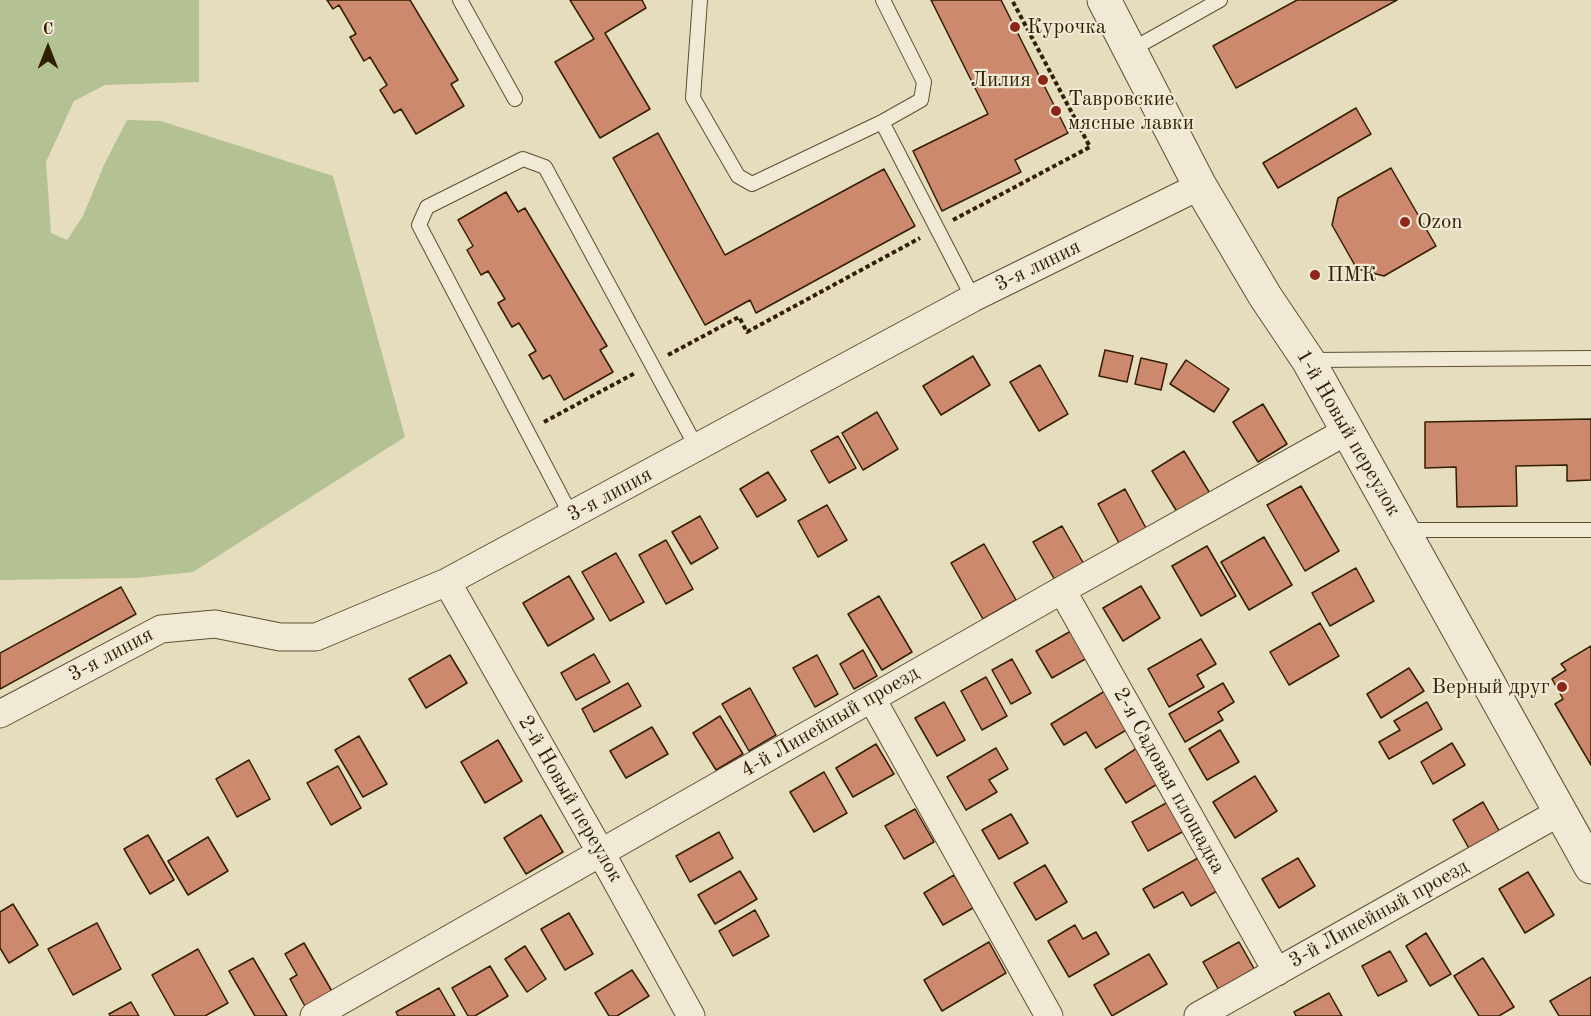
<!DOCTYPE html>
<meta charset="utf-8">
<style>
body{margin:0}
#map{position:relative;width:1591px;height:1016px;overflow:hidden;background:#e6ddbf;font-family:"Old Standard TT",serif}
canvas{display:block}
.north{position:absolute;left:18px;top:18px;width:60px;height:60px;-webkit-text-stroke:4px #efe9d5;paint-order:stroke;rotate:0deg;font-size:16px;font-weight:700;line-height:24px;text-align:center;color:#341e00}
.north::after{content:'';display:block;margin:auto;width:21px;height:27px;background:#341e00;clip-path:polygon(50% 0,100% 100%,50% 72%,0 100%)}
</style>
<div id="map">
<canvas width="1591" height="1016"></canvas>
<div class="north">С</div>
</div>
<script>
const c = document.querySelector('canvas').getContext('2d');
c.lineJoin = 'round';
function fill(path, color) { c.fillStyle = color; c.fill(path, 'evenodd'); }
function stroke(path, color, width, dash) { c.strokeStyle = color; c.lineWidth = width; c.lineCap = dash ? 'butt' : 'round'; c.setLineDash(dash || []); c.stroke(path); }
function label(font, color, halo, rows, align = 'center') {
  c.font = font + ' "Old Standard TT",serif'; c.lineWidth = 4.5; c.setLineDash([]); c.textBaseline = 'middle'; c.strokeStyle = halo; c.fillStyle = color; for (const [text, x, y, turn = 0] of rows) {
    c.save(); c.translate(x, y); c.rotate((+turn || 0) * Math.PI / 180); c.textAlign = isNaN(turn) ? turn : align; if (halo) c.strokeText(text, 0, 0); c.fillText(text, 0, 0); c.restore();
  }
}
fill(new Path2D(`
 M0,0H199V82L105,85L74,101L46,162L51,233L67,240L83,216L104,165L127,120L161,121L333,176L405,437L193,572L136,578L0,580Z`), '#b3c193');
const building = new Path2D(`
 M327,0H410L458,80L451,84L464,106L416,134L401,109L394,113L380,90L387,85L370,57L364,61L350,37L356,34L339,5L333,9Z
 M570,0H642L646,8L605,33L650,109L600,138L555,62L594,39Z
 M931,0H1001L1068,133L1015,160L1021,172L942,211L913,151L988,114Z
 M1297,0H1397L1236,88L1213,46Z
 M1356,108L1371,134L1278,188L1263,163Z
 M658,133L725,255L884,169L915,226L756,313L750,300L705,325L613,158Z
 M1391,168L1436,246L1384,276L1357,269L1332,225L1338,198Z
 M506,192L518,212L525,208L607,346L600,350L613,372L564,400L550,375L543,379L529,355L536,351L519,323L512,327L498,303L505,299L488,271L481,275L467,250L473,246L458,220Z
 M1105,350L1133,356L1127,382L1099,376Z
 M973,356L990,385L941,415L923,386Z
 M1141,358L1167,364L1161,390L1135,384Z
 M1186,360L1229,389L1214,412L1170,384Z
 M1040,365L1068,414L1039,431L1010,382Z
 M1263,404L1287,444L1258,462L1233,422Z
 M877,412L898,449L863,470L842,433Z
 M1591,419V480L1567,481V465L1516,466L1517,506L1457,507L1456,467L1425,468V422Z
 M838,436L856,468L829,483L811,451Z
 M1184,451L1211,495L1179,515L1152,471Z
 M768,472L786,500L757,517L740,489Z
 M1301,486L1339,551L1305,571L1267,505Z
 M1125,489L1147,530L1120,545L1098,504Z
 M827,505L847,540L818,557L798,521Z
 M700,516L718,548L691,564L672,532Z
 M1062,526L1085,566L1056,582L1033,542Z
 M1264,537L1292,585L1249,610L1221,562Z
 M666,540L693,589L666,604L639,555Z
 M984,544L1016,600L983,619L951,563Z
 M1207,546L1236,596L1201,616L1172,566Z
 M616,553L644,602L610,621L582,572Z
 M1356,568L1374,601L1330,626L1312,593Z
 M569,576L594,619L548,646L523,603Z
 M1141,586L1160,618L1123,641L1103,608Z
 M121,587L136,614L0,689V653Z
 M879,596L912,652L882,670L848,614Z
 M1320,623L1339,656L1289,685L1270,652Z
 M1071,631L1087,658L1052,678L1036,651Z
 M1201,639L1216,664L1197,675L1204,687L1169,707L1148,669Z
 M1591,646V765L1555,704L1563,699L1552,679L1566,670L1561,664Z
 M863,650L877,676L854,689L840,664Z
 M594,654L610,682L576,700L561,673Z
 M450,655L467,683L426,708L409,679Z
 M817,655L838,694L815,707L793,668Z
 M1012,659L1031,693L1011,704L992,670Z
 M1409,668L1424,691L1381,718L1367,694Z
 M986,677L1007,716L982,730L961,691Z
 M628,683L641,706L594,732L582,709Z
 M1223,683L1234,702L1218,712L1223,720L1185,742L1169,714Z
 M750,688L776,735L749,751L722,704Z
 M1105,691L1128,729L1096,748L1086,732L1064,745L1051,724Z
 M944,702L965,740L937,756L915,718Z
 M1427,702L1442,729L1389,759L1379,742L1400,730L1394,721Z
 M720,716L743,754L716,770L693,733Z
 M652,727L668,754L626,778L610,751Z
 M1220,730L1239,762L1207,780L1189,749Z
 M359,736L387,784L363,797L335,750Z
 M498,740L522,781L485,803L461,762Z
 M1452,743L1465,765L1433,784L1421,762Z
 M876,744L894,774L853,797L836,768Z
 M996,748L1008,769L989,780L997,792L966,810L947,777Z
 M1137,748L1159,783L1126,803L1105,769Z
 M249,760L270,799L237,817L216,779Z
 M338,766L361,808L331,825L307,783Z
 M824,772L847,813L814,832L790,792Z
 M1255,776L1277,811L1235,838L1213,802Z
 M1168,802L1184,831L1148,851L1132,822Z
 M1483,802L1501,834L1471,852L1453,820Z
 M915,809L934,842L904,859L885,826Z
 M1011,814L1028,843L999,859L982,830Z
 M541,815L563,852L526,874L504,838Z
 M719,832L733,858L690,882L676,856Z
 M148,835L174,880L150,894L124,849Z
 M208,837L228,871L188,895L168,861Z
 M1198,858L1217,891L1191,906L1183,892L1154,908L1143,889Z
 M1298,858L1315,886L1279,908L1262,879Z
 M1045,865L1067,902L1036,920L1014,883Z
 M740,871L757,899L715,924L698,895Z
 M1528,872L1554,915L1525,933L1499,889Z
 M954,875L973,908L943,925L924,893Z
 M13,904L38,945L9,963L0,948V912Z
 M755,910L769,936L733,956L719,931Z
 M569,913L593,954L565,970L541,929Z
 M97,923L121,969L73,995L48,949Z
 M1075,925L1083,939L1096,932L1109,954L1069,977L1048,941Z
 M1426,933L1451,974L1430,986L1406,946Z
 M989,942L1006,973L942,1011L924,980Z
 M1239,942L1256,972L1220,992L1203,962Z
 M304,943L333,993L306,1008L290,979L297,975L285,954Z
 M525,946L546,979L527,992L505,959Z
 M198,949L228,1003L205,1016H175L152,975Z
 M1390,951L1407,981L1378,996L1362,966Z
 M1149,954L1167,984L1112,1016L1094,985Z
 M253,958L287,1016H255L229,971Z
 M1483,958L1514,1007L1499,1016H1479L1454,976Z
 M490,966L508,996L475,1016H468L452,988Z
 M632,970L649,996L617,1016H609L595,993Z
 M1591,977V1016H1559L1550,1001Z
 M439,988L455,1016H398L396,1012Z
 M1329,993L1342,1016H1296L1294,1012Z
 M131,1002L139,1016H110L109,1014Z`);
fill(building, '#cd896e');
stroke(building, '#341e00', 1.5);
const service = new Path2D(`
 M460,0L515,99
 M700,0L693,98L738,176L752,184L882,122L921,100L924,82L883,0
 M1131,50L1220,0
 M882,122L973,298
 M1310,360L1591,358
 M571,515L419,225L427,207L523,159L545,167L697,448
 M1405,530H1591`);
const minor = new Path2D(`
 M447,582L601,853L691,1016
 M1062,590L1277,972
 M872,699L1049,1016
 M0,714L161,629L215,624L280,637H316L447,582L973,298L1200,186
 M314,1016L1062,590L1347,431
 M1198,1016L1560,812`);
const tertiary = new Path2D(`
 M1104,0L1200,186L1265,296L1308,360L1591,867`);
stroke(service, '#604e30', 16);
stroke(minor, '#604e30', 29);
stroke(tertiary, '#604e30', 35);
stroke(new Path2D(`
 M953,220L1090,147L1012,0
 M668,355L739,317L747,332L920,238
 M544,422L635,373`), '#341e00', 4, [4.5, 3]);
stroke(service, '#efe9d5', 14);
stroke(minor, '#efe9d5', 27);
stroke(tertiary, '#efe9d5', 33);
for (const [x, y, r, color] of [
 [1015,27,6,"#8f2418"],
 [1043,80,6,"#8f2418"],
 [1056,111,6,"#8f2418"],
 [1405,222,6,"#8f2418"],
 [1315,275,6,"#8f2418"],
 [1562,687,6,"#8f2418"]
]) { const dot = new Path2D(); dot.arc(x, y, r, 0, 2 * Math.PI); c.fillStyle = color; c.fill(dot); stroke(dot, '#efe9d5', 2); }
label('21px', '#341e00', '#efe9d5', [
 ["Курочка",1027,27],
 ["Лилия",1031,80,"right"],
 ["Тавровские",1068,99],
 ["мясные лавки",1068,123],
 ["Ozon",1417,222],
 ["ПМК",1327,275],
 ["Верный друг",1550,687,"right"]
], 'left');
label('21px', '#341e00', '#efe9d5', [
 ["3-я линия",1038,266,-26],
 ["1-й Новый переулок",1348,433,60],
 ["3-я линия",610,495,-28],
 ["3-я линия",111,655,-28],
 ["4-й Линейный проезд",830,722,-30],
 ["2-я Cадовая площадка",1169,781,61],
 ["2-й Новый переулок",570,799,60],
 ["3-й Линейный проезд",1379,914,-29]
]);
</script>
